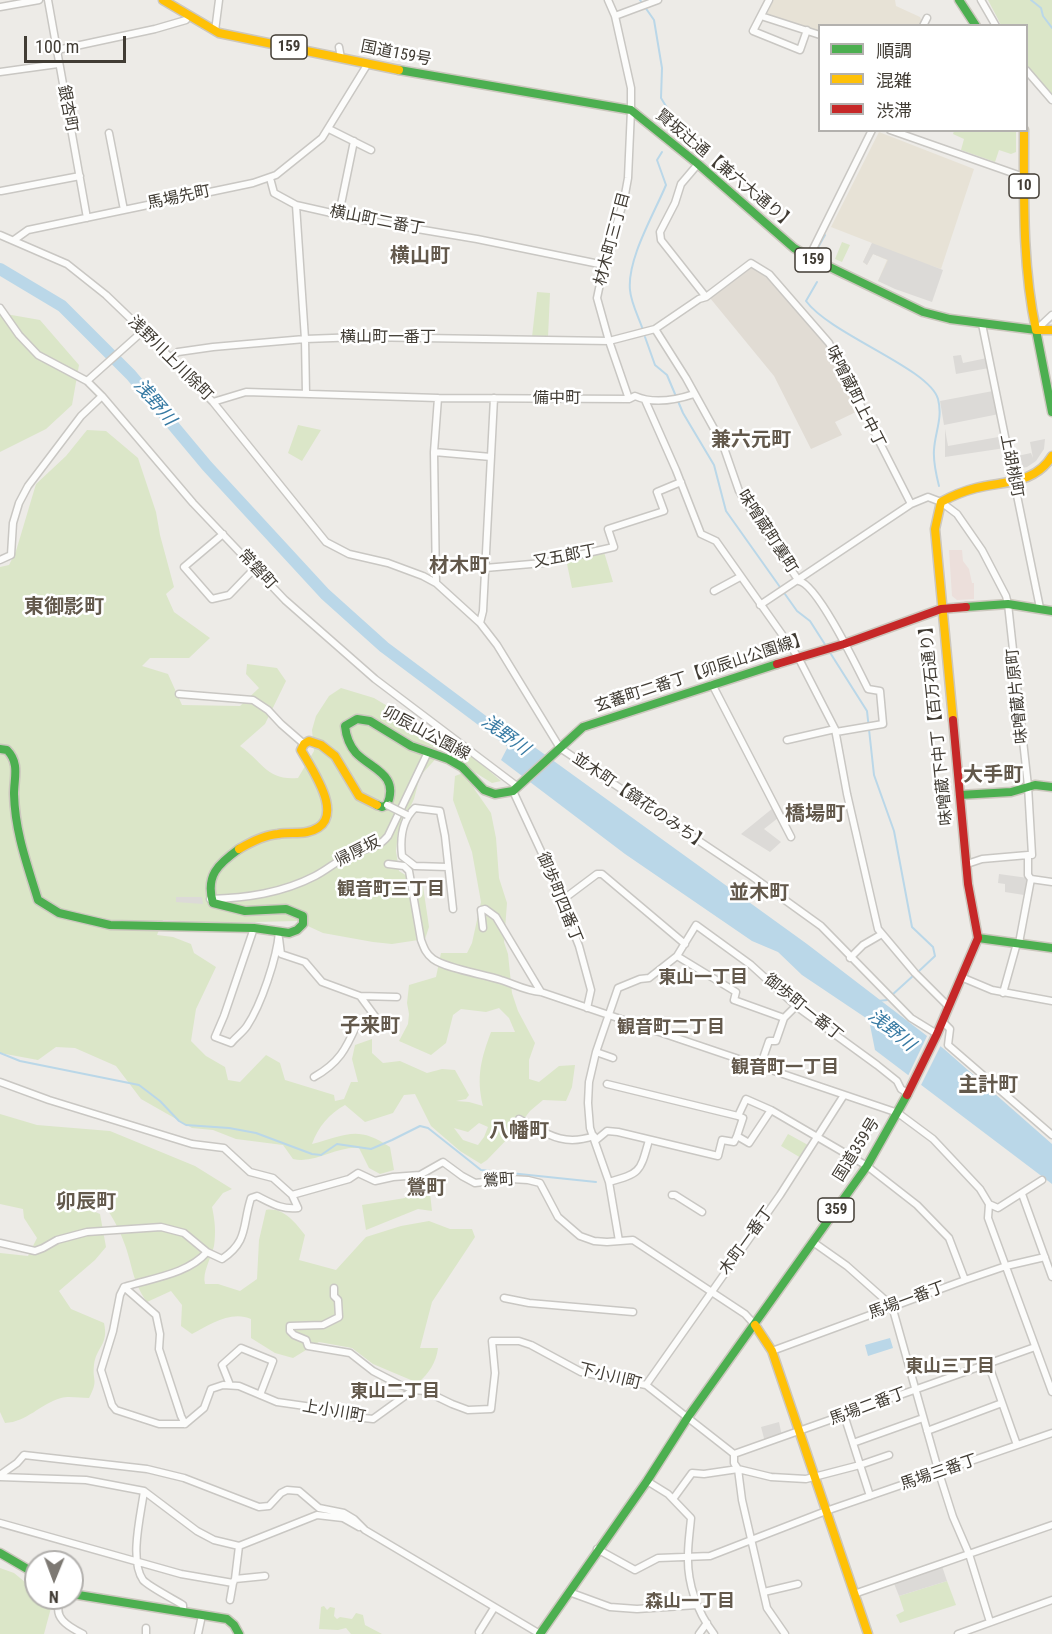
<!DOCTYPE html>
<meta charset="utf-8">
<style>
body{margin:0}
#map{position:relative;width:1052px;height:1634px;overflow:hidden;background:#edebe7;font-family:"Roboto Condensed","Noto Sans JP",sans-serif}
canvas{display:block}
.legend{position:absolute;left:818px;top:24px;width:210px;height:108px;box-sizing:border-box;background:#fff;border:2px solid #b3b1ae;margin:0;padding:8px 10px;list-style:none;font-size:18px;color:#413c34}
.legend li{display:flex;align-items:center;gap:12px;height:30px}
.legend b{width:30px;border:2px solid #b3b1ae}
.north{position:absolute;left:24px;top:1550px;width:60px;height:60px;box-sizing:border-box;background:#fff;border:2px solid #b3b1ae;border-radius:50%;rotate:181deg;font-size:16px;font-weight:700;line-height:24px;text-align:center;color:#413c34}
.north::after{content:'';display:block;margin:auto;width:21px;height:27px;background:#7d7973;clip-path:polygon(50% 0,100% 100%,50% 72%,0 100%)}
.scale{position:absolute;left:24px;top:36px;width:102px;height:27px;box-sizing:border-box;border:3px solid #413c34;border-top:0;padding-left:8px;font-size:18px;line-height:21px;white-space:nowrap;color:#413c34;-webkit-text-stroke:4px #fff;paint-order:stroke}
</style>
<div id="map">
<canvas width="1052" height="1634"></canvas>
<ul class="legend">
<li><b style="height:8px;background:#4caf50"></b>順調</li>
<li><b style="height:8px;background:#ffc107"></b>混雑</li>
<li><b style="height:8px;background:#c62828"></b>渋滞</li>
</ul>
<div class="north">N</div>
<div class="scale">100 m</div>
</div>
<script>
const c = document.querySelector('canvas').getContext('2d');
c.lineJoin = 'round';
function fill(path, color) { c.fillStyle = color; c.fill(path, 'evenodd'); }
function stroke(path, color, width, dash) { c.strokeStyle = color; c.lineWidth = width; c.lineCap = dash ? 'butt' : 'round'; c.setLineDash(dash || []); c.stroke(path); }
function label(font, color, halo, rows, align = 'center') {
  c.font = font + ' "Roboto Condensed","Noto Sans JP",sans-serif'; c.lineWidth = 5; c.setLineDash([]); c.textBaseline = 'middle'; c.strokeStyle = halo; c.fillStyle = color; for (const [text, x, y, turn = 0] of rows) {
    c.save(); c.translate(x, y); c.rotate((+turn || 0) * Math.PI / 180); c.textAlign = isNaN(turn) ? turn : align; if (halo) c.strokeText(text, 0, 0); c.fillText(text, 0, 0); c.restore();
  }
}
fill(new Path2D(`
 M752,266L767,278L827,346L858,411L835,422L842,435L811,449L774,376L710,298Z`), '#e1dcd4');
fill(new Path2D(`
 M773,0H895L896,6L920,17L922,21L920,26H820L819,32L767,14Z
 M879,132L974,169L941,269L908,258L895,288L878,281L887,260L873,254L867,265L863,262L872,243L831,227Z`), '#e7e2d6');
fill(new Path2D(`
 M949,550H962L963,561L969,569L972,583H974V599L957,600L952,596Z`), '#ecdfdb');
fill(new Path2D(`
 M988,0H1052V96L1027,65L1026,26L1001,25Z
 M954,131H1016V152L1011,154L999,150L995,162L961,150L964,139L953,134Z
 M842,242L850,245L842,262L835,259Z
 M537,292L550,293L548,337H532Z
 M0,313L40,320L79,365L72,405L46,429L0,452Z
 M298,425L321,430L302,461L288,453Z
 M87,430L106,431L138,458L156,512L160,535L174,587L166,594L174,612L210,638L189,658H150L142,666L168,674L182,705L240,706L259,688L246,674L247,664L277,668L286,681L265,724L240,746C263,762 267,781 298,778L314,751L312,730L316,716L329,696L341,688L374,698L426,729L453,739L501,781L492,783L442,752L420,776L414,799L398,833L396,851L399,871L423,886L429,927L425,939L392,944L373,942L323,933L297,921L214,923L163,920L157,935L173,937L191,944L194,953L216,967L196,1009L191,1041L206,1056L225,1067L228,1080L240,1082L266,1055L280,1063L285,1080L334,1095L335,1101L344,1099L351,1082H358L352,1059L355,1045L372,1039V1053L383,1063L400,1061L427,1073L442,1069L455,1070L469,1095L466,1099L456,1101L469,1102L483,1106C476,1077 481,1059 491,1032H515L509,1018L499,1008L486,1012L461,1009L453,1015L446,1043L431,1055L399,1041L408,1024L409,1014L407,1003L409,985L436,977L441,953H467L472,943L481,902L472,852L453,800L455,776L466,772L475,790L491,813L496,838L499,878L507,903L504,942L508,954L512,993L518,1011L535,1043L529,1060V1079L539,1082L559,1066L575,1065L572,1087L566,1101L543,1100L530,1111L513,1133L487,1160L481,1164L460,1151L431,1126L415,1094L404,1095L393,1113L365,1122L345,1105C329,1114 318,1127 312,1144C347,1135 357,1125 390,1147L394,1170L380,1174L369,1168L359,1148C336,1146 316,1164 293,1159L283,1145L236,1139L213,1130L192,1128L141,1099L116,1066L75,1048L56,1047L38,1060L0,1053V567L9,565L16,551L36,484L66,456ZM479,1123L488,1127L484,1137L478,1145L463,1140L454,1128L468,1132Z
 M604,552L613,582L572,588L567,564L569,560Z
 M0,1114L37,1125L110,1131L195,1166L232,1189L223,1193L212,1207C215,1221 216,1232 214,1246C211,1259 202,1272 205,1284H218L240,1291L257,1279L259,1240L266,1210C283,1207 295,1222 305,1235L299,1260L336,1270L366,1237L401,1226L429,1221L450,1229H472L475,1237L432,1302L420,1348H438C436,1363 429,1373 418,1383L373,1364L352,1348L319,1342L293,1358L275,1353L251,1338V1319C231,1310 209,1325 192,1334L181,1326L182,1305L171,1291L147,1302C132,1281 133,1267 125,1245C119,1228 111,1213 99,1199H79L77,1204L100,1214L106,1247L95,1260L59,1291L71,1309L104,1323C109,1345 96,1347 94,1365C92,1382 99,1379 89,1398C80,1398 69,1396 61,1398C40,1404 27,1422 5,1423L0,1412V1253L28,1256L37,1238L24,1218L23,1209L0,1204Z
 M788,1134L808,1145L801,1158L781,1146Z
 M413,1189L430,1193L432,1211L418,1209L366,1230L362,1205L405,1198Z
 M0,1568L14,1573L36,1591V1598H45L52,1604L44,1634H0Z
 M947,1581L956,1605L900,1623L896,1615L904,1611L899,1596Z
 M324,1606L327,1610L330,1607L335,1608L334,1616L337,1619L340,1617L352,1619L356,1613L363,1615L365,1625L382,1634H351L346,1628L338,1630L319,1629L321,1607Z`), '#dbe6c8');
fill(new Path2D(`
 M872,243L943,270L932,302L895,289L878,281L888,260L873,254L867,265L863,262Z
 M961,355L963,363L987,358L989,368L956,374L953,356Z
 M993,391L999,414L944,425L940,401Z
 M945,429L948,446L1004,436L1005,448L945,457Z
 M1045,439L1044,449L1036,461L1027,467L1015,469L1013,457L1031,453L1033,458L1030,442Z
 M773,808L778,818L764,829L781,842L770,852L741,834Z
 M999,874L1028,878L1024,895L1005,892V884L998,883Z
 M176,897H202L203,904L176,902Z
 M779,1422L782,1436L765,1442L761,1427Z
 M941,1563L947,1581L899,1596L893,1581Z`), '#dcdad7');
fill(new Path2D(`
 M515,733L807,944L944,1049L1052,1144V1184L875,1050L869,1020L802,975L778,952L752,941L625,854L501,760Z
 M890,1338L893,1348L868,1356L865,1345Z`), '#bad7e8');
fill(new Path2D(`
 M928,1034L941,1045L920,1087L907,1078Z`), '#edebe7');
stroke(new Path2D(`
 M640,0L654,20L662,68L661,98L678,126
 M1031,0L1041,8L1043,16L1052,28
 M816,251L825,235
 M817,282L806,301C831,335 929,368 938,399C943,418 935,432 934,450C933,462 936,474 939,486
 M643,330C639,318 631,303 630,290C627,259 654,214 666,185L657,160L662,152
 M645,337L655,365L667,375L683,413L714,465L726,511L797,611L810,621L826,646
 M829,651L867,711L874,775L894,831L912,927L933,947L935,956L918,972
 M892,995L914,975
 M878,1001L887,1000
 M0,1053L20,1061L139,1085L160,1101L179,1121L186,1125L229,1128L256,1133L312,1154L321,1155L337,1144L371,1149L392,1140L420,1126L428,1128L481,1170L596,1182`), '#bad7e8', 2);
stroke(new Path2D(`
 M0,269L62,306L131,375L207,466L325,594L384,647L523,751`), '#bad7e8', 12);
const street = new Path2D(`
 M48,0L87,218
 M608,0L615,16L631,88V110L628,178L624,200L604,265L597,298L609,341L629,399
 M769,0L753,31L800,50L807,30
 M981,0L996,26
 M0,7L39,0
 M615,16L658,0
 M761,16L820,35
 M923,26L927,18
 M215,31L219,0
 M339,47L341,58
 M57,50L155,29L186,20
 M1026,70L1052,100
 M0,72L58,64
 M329,129L371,150
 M890,130L1024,177
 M109,133L124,210
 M698,164L681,184L675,203L660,232L661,240L706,297
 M270,178L274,193L296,205L358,219L477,239L604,265
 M1,191L80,176
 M296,205L305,339L306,394
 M339,214L354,141
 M0,235L67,264L106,295L157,344L213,402L326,542L349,554L388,563L423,576L436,583L480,623L497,645L560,748L753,877L821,926L911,1018L937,1034
 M14,240L28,230L253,183L276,175L322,138L367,65
 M809,257L872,130
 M0,308L19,335L38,355L87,381L102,396L193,503L285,600L375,679L518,787
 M982,324L1040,608
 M655,329L686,378L723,445L739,491L760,525L799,581C818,585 858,669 868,689L880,691L883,724L836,732
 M1036,330L1052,315
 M170,358L178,352L213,347L305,339L360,337L609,341L655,329L699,299L706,297L751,263L769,274L829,343L911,504
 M87,381L143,331
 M645,400L676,470L701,534L716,541L798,657L835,729L847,794L878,929L915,973L949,1007
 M213,402L246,392L438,398L629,399L635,396C653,404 676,400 694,394
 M434,452L491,457
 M223,534L184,567L212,599L229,595L255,568
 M0,560L11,555L13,523L19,503L28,486L81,416L102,396
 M485,568L543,563L614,547L608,529L664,511L657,492L681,482
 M436,583L434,452L438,398
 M714,591L740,577
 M760,605L911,504L928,497L941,502L957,514L982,550L1006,596L1008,604L1028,786L1032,855H1028V875L1031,879L1019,943
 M480,623L483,611L494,398
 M712,684L791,837
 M179,694L253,700L268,710L281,724L304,744
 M787,740L835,729
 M513,791L546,862L579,946L591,990L587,1008
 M388,864L404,866L409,871L421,940C424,948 426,954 433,959C447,969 483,974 501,980C514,984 526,991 541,992L898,1113L933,1139L980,1189L989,1204
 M967,864L982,859L1028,855
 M448,867L415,866L402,856C400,839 402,820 415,808L440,811L445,836L453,909
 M1031,879L1052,882
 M210,899C247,898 282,893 315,876C327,870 338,860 351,854C365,848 378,849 388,836L428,752
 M561,901L597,874H602L685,944
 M254,928L224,1016L215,1037L231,1043C236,1037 243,1032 247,1026C261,1005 277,958 279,932
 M483,928L481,910L485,909L496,917L541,992
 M279,938L281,954L305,962L322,982L360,996L377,1019L357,1024C346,1049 339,1063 314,1077
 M677,956L736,992L734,1000L784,1018
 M850,958L863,945L882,934
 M961,977L992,990L1052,1001
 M1003,993L1017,943
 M360,996L397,997
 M943,1022L950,1029L948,1045L1052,1135
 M596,1052L613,1058
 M760,1067L769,1041H776L784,1018L796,1006
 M0,1082L49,1100L192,1144L224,1148L250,1172L273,1178L292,1195L298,1208C282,1210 271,1203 257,1196L251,1198C242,1225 249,1241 222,1259L207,1252L184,1233L161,1227L87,1232L57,1240L43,1248L35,1251L0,1243
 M607,1084L738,1116
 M738,1116L746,1099L771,1110L867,1166L917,1205L949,1238L965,1280
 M519,1119C546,1133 562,1147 594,1136
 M737,1136L743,1118L738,1116
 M595,1141L607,1131L618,1132L718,1156L722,1140L734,1142L737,1136L749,1143L771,1110
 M609,1182C641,1173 640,1172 649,1140
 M1022,1194L1052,1277
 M292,1195L349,1179L358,1173L375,1181L393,1177L420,1175L443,1162L462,1176L475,1183L511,1179L528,1180L540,1183L558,1217L580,1236L594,1241L607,1242L633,1240L745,1314L755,1325
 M672,1195H675L702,1212
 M989,1204L988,1218L1052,1392
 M989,1204L998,1208L1042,1180
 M619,1241L609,1182L590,1128L588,1103L589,1082L596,1052L618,988L640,979L649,978L677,956L696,925L751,965L796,1006L877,1065L897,1081L901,1089L907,1093
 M813,1242L847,1266L892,1306L939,1473L953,1517L969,1554L990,1622
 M124,1287L156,1315L160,1334L159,1349L181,1416L185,1424
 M334,1288V1296L338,1300L339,1317L323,1325L290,1326V1331L294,1335L306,1340L308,1346L350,1353L373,1371L400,1385L413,1389
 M504,1298L529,1303L633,1312
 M772,1351L965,1280L1006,1266L1045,1257
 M988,1363L1017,1445
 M230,1385L222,1365L241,1348L273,1361L260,1395
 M646,1385L780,1195L844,1095
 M844,1415L870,1496
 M185,1424L204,1408L211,1389L223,1385L239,1386L277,1402L326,1409L345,1416L373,1419L413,1390L425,1391L452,1404L468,1410L491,1409L495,1373L492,1341H519L531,1345L581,1372L646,1385L734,1454V1463L738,1469L742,1500L767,1608L785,1634
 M185,1424H159L116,1410L112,1405L101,1370L113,1331L120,1295L124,1287C152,1278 188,1274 207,1252
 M927,1431L1002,1403
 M853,1443L923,1418
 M734,1454L1035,1347
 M0,1475L17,1463L24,1455L147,1469L184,1478L259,1507L269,1506L281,1493L287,1490L299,1491L319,1508L344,1513L354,1519L365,1530L540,1634
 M0,1477L86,1480L144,1491L197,1531L214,1540L239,1546L235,1579L233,1583L230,1600
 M647,1481L668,1494L691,1518C690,1530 688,1543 688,1555C687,1583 697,1612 714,1634
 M144,1491C141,1514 129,1560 143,1580C148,1586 175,1600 183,1605V1611
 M673,1499L692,1473L704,1474L738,1469L771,1477L806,1479L860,1465L889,1455
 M0,1523L181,1574L233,1583
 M239,1546L317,1515L343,1518L359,1527
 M597,1549L635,1570L658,1558L710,1556L826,1511L1052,1433
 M235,1579L265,1576
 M569,1592L610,1607L637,1609L697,1605
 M764,1592L798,1584
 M854,1594L1052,1525
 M62,1598C50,1617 69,1627 83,1634
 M479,1632L494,1608
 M146,1634V1628
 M198,1634L201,1620
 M699,1634L707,1623
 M958,1634L1052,1600`);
const fast = new Path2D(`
 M959,0L976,26
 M399,70L631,110L698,164L794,248L809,257L923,312L950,319L1036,330L1052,412
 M966,607L1008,604L1052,611
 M0,749L7,750C20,763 14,778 14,794C15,832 27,864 38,900L59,913L110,925L254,928L289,933L297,930L303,924V916L286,909L245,911L213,903C205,876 218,864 239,849
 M960,795L1011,792L1035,785L1052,787
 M377,805L382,807L387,805C400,774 371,769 356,753C349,745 346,736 345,726L357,719L370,721L411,746L448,759L462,767L484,790L495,794L513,791L583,727L777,664
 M978,938L1052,948
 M0,1553L36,1574
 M72,1594L227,1619L234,1625L239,1634
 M540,1634L647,1481L688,1417L867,1166L907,1095`);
const slow = new Path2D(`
 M163,0L219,33L399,70
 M1024,130C1024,197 1022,264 1036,330H1052
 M953,720L935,529L941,502C952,496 964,491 976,488C1005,481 1035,484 1052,456
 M239,849C251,842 264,835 278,834C288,832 297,834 307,832C350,823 313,771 301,750L304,744L309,741L321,745L335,756L359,796L377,805
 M755,1325L772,1351L868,1634`);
const jam = new Path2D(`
 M777,664L844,644L941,609L966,607
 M953,720L968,884L978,938
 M907,1095L937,1034L978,938`);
stroke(street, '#c9c7c3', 9);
stroke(fast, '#ccc7be', 11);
stroke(slow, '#ccc7be', 11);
stroke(jam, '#ccc7be', 11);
stroke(street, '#fcfcfb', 6);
stroke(fast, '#4caf50', 8);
stroke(slow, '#ffc107', 8);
stroke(jam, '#c62828', 8);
const streetBridge = new Path2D(`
 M387,805L407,815`);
stroke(streetBridge, '#c9c7c3', 9, []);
stroke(streetBridge, '#fcfcfb', 6);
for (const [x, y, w] of [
 [289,47,36],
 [1024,186,30],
 [813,260,36],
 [836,1210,36]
]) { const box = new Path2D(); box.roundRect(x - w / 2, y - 12, w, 24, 4.5); c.fillStyle = '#fff'; c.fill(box); stroke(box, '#413c34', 1.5); }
label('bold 15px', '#413c34', null, [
 ["159",289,47],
 ["10",1024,186],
 ["159",813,260],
 ["359",836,1210]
]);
label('16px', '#413c34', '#fff', [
 ["国道159号",396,54,11],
 ["銀杏町",67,109,79],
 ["賢坂辻通【兼六大通り】",725,170,40],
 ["馬場先町",179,198,-12],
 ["横山町二番丁",377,221,11],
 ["材木町三丁目",613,239,-75],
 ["横山町一番丁",388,338],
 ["浅野川上川除町",170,359,45],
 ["味噌蔵町上中丁",855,397,63],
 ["備中町",557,399],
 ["上胡桃町",1011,466,79],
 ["味噌蔵町裏町",767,532,57],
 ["又五郎丁",565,557,-11],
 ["常磐町",257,570,47],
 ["玄蕃町二番丁【卯辰山公園線】",702,673,-18],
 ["味噌蔵片原町",1018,696,-96],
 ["味噌蔵下中丁【百万石通り】",937,722,-96],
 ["卯辰山公園線",426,734,28],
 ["並木町【鏡花のみち】",640,802,34],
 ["帰厚坂",358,852,-27],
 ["御歩町四番丁",559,898,68],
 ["御歩町一番丁",803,1008,39],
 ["国道359号",857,1150,-58],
 ["鶯町",499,1181,-4],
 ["木町一番丁",747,1241,-54],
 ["馬場一番丁",907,1301,-20],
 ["下小川町",610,1377,14],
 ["馬場二番丁",868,1407,-20],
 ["上小川町",334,1412,10],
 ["馬場三番丁",939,1473,-19]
]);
label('italic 18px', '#377aa3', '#fff', [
 ["浅野川",154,403,50],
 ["浅野川",505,736,36],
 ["浅野川",891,1031,39]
]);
label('bold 18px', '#63594c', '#fff', [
 ["観音町三丁目",391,890],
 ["東山一丁目",703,978],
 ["観音町二丁目",671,1028],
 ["観音町一丁目",785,1068],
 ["東山三丁目",950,1367],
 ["東山二丁目",395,1392],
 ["森山一丁目",690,1602]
]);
label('bold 20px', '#63594c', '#fff', [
 ["横山町",420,257],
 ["兼六元町",751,441],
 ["材木町",459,567],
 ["東御影町",64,608],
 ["大手町",993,776],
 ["橋場町",815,815],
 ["並木町",759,894],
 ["子来町",370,1027],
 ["主計町",988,1086],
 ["八幡町",519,1132],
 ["鶯町",426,1189],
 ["卯辰町",86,1203]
]);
</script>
